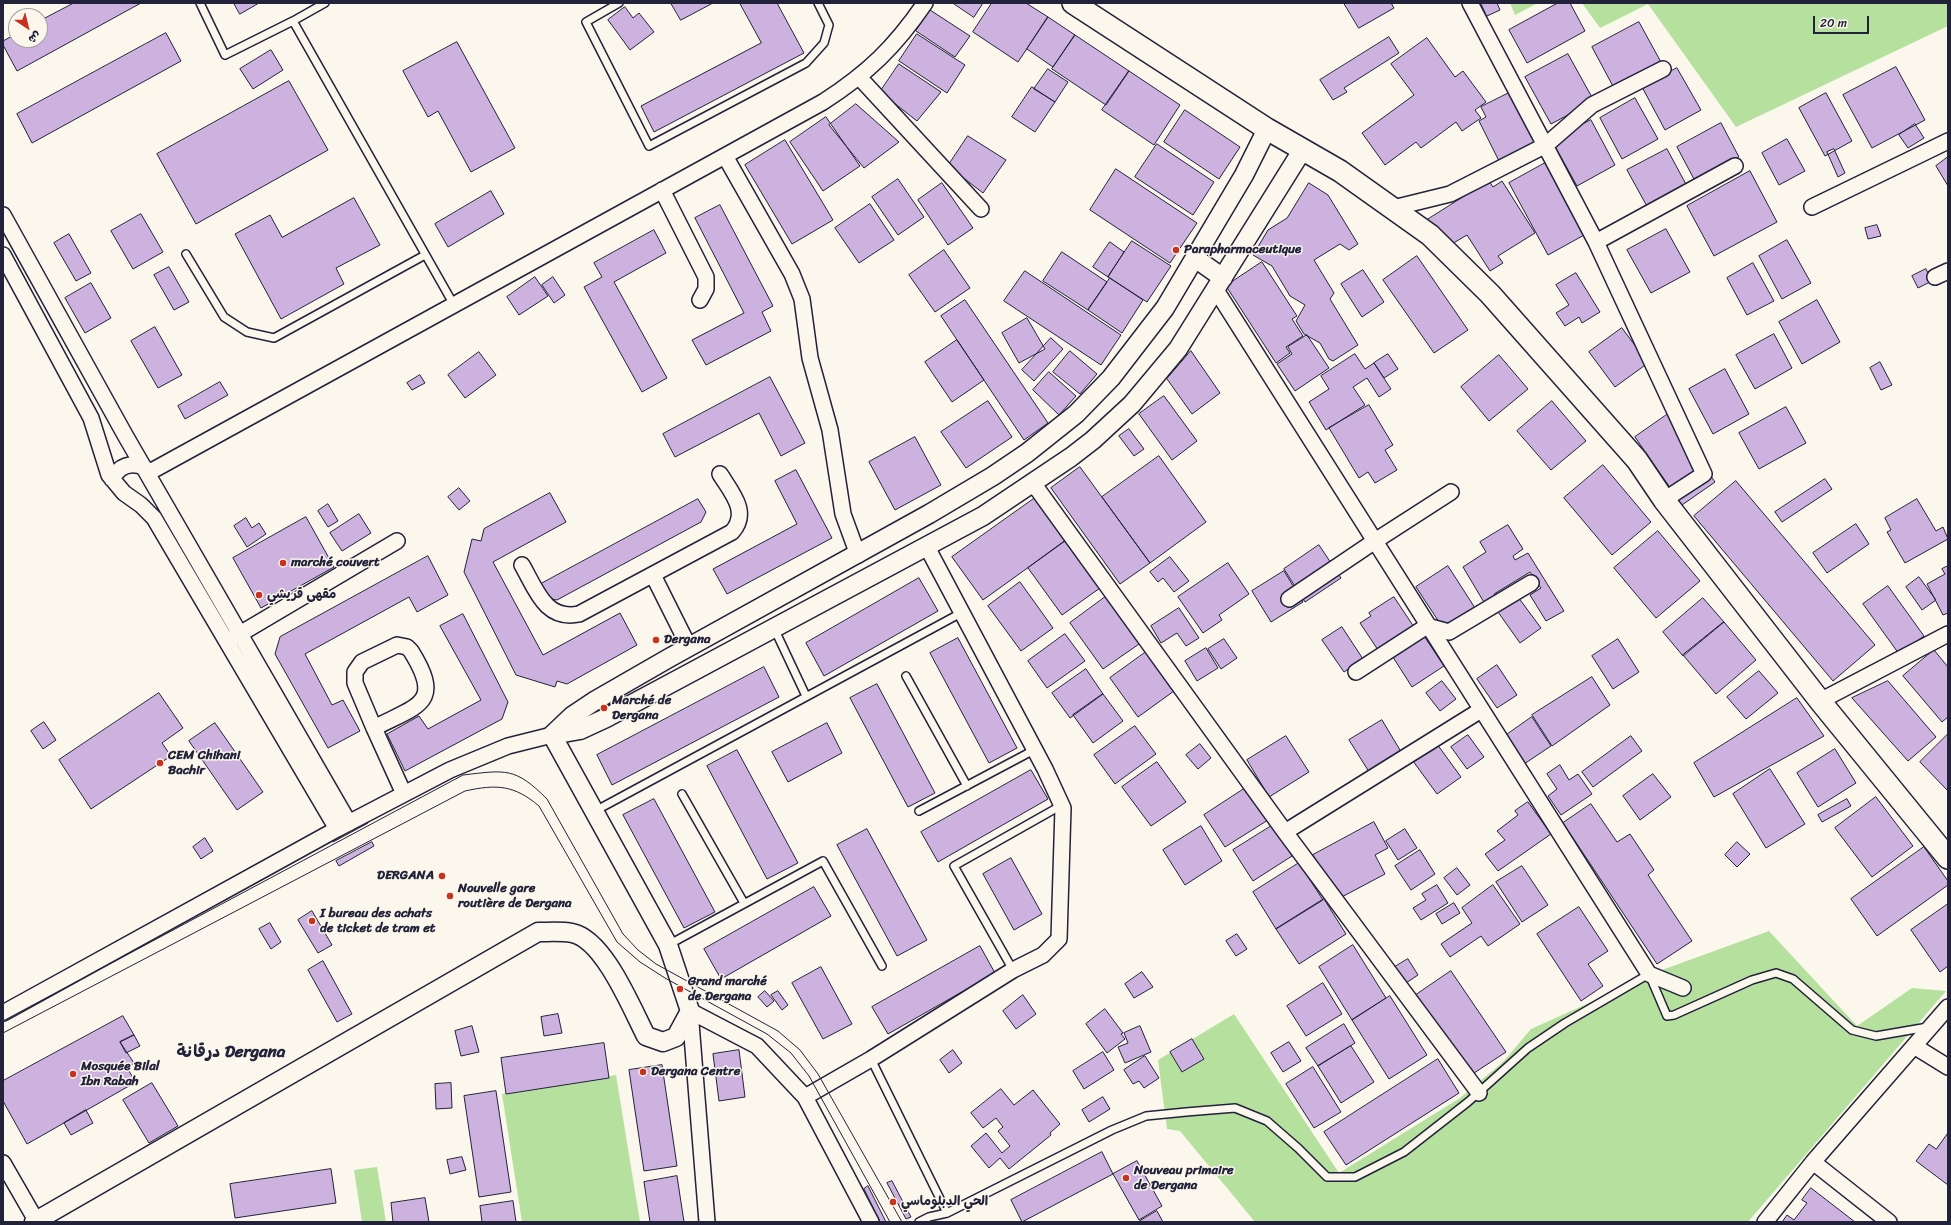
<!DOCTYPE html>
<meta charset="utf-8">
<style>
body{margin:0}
#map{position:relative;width:1951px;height:1225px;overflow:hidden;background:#fbf7ec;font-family:Sriracha,"Playpen Sans Arabic",sans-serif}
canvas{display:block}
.frame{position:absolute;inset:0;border:4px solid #22223b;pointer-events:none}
.north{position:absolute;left:8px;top:8px;width:40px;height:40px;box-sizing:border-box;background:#fbf7ec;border:1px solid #a4a2a5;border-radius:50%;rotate:145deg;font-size:11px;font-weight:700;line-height:16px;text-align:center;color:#22223b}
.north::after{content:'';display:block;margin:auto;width:14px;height:18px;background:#c8321e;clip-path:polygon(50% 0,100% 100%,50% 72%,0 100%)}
.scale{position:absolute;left:1813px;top:16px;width:56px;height:18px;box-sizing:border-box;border:2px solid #22223b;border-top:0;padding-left:5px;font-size:12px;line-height:14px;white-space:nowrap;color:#22223b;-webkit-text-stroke:3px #fbf7ec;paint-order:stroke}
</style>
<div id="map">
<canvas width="1951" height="1225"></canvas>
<div class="frame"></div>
<div class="north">ش</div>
<div class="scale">20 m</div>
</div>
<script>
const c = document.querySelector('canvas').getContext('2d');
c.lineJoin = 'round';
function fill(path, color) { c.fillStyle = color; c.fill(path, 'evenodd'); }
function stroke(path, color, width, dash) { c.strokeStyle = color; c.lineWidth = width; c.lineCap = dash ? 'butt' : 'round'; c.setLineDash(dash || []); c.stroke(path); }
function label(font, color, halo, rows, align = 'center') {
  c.font = font + ' Sriracha,"Playpen Sans Arabic",sans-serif'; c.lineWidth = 3; c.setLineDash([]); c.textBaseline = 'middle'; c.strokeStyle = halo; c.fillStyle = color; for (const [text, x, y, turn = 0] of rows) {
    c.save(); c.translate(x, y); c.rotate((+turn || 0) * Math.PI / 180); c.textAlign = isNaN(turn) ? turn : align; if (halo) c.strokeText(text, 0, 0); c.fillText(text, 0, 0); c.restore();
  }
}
fill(new Path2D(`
 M1510,3H1538L1515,15Z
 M1582,3H1948V26L1736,127L1648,4L1600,28Z
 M1769,931L1857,1026L1912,988L1946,991L1748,1222H1255L1180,1131L1167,1129L1158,1060L1234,1014L1339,1173L1460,1098L1503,1062L1531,1029L1662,970Z
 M616,1075L640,1222H522L502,1094Z
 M377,1167L386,1222H362L354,1170Z`), '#b6e09e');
const building = new Path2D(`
 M74,3H141L17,71L3,45V41L16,34V40H40V21Z
 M234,3H259L240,14Z
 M671,3H713L681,20Z
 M740,3H777L804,53L654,132L641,106L761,43Z
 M953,3H983L974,17Z
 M992,3H1026L1048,17L1018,62L973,32Z
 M1344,3H1391L1394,8L1359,28Z
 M1481,3H1497L1500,10L1487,16Z
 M1558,3H1570L1585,31L1527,63L1509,30Z
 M625,7L633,18L639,13L654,32L630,50L608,20Z
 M930,10L970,36L955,57L916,31Z
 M1048,17L1075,35L1053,67L1027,49Z
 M1639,22L1662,64L1615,90L1592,47Z
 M166,33L181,61L32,143L17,114Z
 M917,34L965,65L947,93L899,61Z
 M1075,35L1129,71L1106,105L1052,69Z
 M1389,37L1399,53L1344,88L1347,92L1333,100L1320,80Z
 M1427,38L1455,77L1463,71L1486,102L1475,110L1481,118L1462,131L1456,122L1421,148L1416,142L1385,165L1362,133L1414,95L1391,64Z
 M457,42L515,148L471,172L438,111L428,117L403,71Z
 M271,50L283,70L253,89L240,69Z
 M1568,54L1594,101L1551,124L1525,77Z
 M899,64L941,92L917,121L880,92Z
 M1896,67L1925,120L1872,148L1843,95Z
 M1677,68L1701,110L1665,130L1642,87Z
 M1048,69L1068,82L1055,102L1034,89Z
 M1129,71L1180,105L1154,145L1102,110Z
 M289,81L328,150L196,224L157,154Z
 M1032,87L1055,102L1035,132L1012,117Z
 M1511,92L1539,145L1501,165L1479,121L1486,117L1481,107Z
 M1826,93L1852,141L1825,156L1799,108Z
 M1635,98L1658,139L1622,159L1600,118Z
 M856,104L899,142L864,168L829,125Z
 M1185,110L1240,147L1219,179L1164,142Z
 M826,117L860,166L823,191L790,142Z
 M1591,120L1615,165L1577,186L1552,141Z
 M1721,123L1739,157L1695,181L1677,147Z
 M1915,124L1924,138L1908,148L1899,135Z
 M968,136L1006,160L983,193L948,166Z
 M1787,139L1805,171L1779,185L1762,153Z
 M785,140L833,220L792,244L745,165Z
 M1157,144L1214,182L1193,215L1135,177Z
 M1667,149L1688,188L1649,210L1627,170Z
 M1834,149L1845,173L1838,177L1827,152Z
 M1948,157V186L1936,166Z
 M1547,162L1586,234L1548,255L1509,183Z
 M1116,169L1197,223L1170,263L1090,210Z
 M1750,171L1777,222L1714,256L1687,206Z
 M898,179L924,217L898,235L872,197Z
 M1489,181L1493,187L1502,181L1535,233L1498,256L1503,263L1490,271L1467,235L1445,248L1427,220Z
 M942,183L973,228L948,245L918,200Z
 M1309,183L1328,195L1358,244L1349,250L1340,244L1314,260L1334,293L1330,299L1358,345L1333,361L1329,359L1320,343L1304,334L1296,321L1305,305L1290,296L1272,266L1253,255L1268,230L1287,218Z
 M491,191L504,214L448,247L435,224Z
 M354,198L380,245L336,268L344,284L281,319L235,234L270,215L282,237Z
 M870,204L894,240L859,263L835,228Z
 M720,205L773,306L762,312L771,331L706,365L692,340L744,313L695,218Z
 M141,214L163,252L133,269L111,231Z
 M1877,225L1881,236L1868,239L1865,228Z
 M1666,229L1690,272L1651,293L1627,250Z
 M654,230L666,253L614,282L667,378L642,392L584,287L602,277L594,263Z
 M69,234L91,273L76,281L54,243Z
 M1787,240L1811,283L1782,299L1759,256Z
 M1132,241L1171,266L1147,302L1108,277Z
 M1110,242L1124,252L1108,277L1093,267Z
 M944,250L970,288L935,312L909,275Z
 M1062,252L1107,282L1088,310L1043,281Z
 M1417,256L1468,330L1434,353L1383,280Z
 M1262,262L1297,316L1292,319L1303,336L1286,347L1290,353L1276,363L1226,286Z
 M1753,263L1774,301L1747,315L1727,278Z
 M169,267L189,302L174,310L154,275Z
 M1926,269L1932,281L1918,288L1912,276Z
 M1363,270L1384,302L1362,317L1341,284Z
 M1025,271L1121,335L1101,365L1004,301Z
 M1576,273L1600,312L1582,323L1579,317L1565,326L1556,313L1569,305L1556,285Z
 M535,277L548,296L519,315L507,297Z
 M553,277L565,295L554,303L542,285Z
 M1110,278L1143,300L1122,333L1088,310Z
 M91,283L111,318L85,333L65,298Z
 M965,300L1048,423L1024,440L941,316Z
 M1817,300L1840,342L1802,364L1779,322Z
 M1027,318L1045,349L1019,363L1002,333Z
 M155,327L182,375L158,388L131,341Z
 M1622,328L1648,363L1615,387L1589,352Z
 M1774,334L1792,368L1755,389L1736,355Z
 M1307,335L1329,368L1295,391L1277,364L1292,354L1288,347Z
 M1051,338L1063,349L1034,381L1022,370Z
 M957,340L984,380L952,402L925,362Z
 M1070,351L1097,374L1080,394L1053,372Z
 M1191,351L1220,393L1192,414L1167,379Z
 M479,352L496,375L465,398L448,375Z
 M1355,354L1365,369L1374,363L1391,389L1379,397L1367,378L1353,387L1365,405L1326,430L1309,402L1329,389L1321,376Z
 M1388,354L1398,369L1384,378L1374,363Z
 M1499,355L1528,389L1489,421L1461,387Z
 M1880,362L1892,385L1881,390L1870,368Z
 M1725,369L1749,414L1713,434L1689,389Z
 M1049,372L1076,396L1059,415L1033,390Z
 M420,375L425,383L412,390L407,383Z
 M770,377L805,443L781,456L759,413L675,457L663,434Z
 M220,382L228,395L185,419L178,406Z
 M1164,396L1197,441L1172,460L1139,414Z
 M988,401L1012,437L966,468L941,432Z
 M1552,401L1586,441L1551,470L1517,431Z
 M1369,405L1393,445L1385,450L1397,470L1375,483L1368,472L1359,478L1329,428Z
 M1786,407L1806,443L1759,469L1739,433Z
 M1668,414L1715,482L1682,505L1635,437Z
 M1129,429L1144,449L1134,456L1119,436Z
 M915,437L941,485L895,510L869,462Z
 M1159,456L1206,522L1150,563L1102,497Z
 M1603,465L1651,522L1612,555L1564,498Z
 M1080,467L1150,563L1120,584L1051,488Z
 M796,470L832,538L727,594L713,569L797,524L775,481Z
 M1825,479L1832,489L1782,522L1775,512Z
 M1736,481L1875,645L1833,681L1694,516Z
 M459,488L470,501L459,510L448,497Z
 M550,493L566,522L493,562L543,655L620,613L637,645L567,684L557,681L555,687L516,675L464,572L472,539L481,541L484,529Z
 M1035,498L1065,541L983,600L952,557Z
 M698,499L706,512L701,522L557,600L546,598L539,585Z
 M1917,499L1936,531L1943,527L1948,539L1905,563L1887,532L1891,530L1885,518Z
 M328,504L338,521L328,527L318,511Z
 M359,514L371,533L342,551L330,533Z
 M306,517L334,567L261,608L233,558Z
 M246,518L252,528L259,523L266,534L247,547L234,526Z
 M1856,524L1869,544L1827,573L1813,553Z
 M1508,525L1523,549L1513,556L1515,560L1528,553L1564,611L1546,621L1530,595L1541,588L1530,572L1494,594L1496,597L1485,604L1463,567L1486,552L1480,542Z
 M1658,531L1700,581L1656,618L1614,568Z
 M1065,541L1100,588L1062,615L1028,568Z
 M1319,545L1341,578L1305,602L1284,569Z
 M428,556L448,595L417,612L409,597L305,654L332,705L343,700L360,731L328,748L275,654L280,637Z
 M1170,557L1189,581L1174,592L1163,578L1158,582L1150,572Z
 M1228,563L1249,594L1219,615L1222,620L1203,633L1178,597Z
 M1448,566L1475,608L1443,628L1416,587Z
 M1948,566V613L1943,615L1927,584L1945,574L1942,569Z
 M1284,571L1303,602L1271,622L1252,591Z
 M1919,577L1936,600L1922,610L1906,587Z
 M919,578L938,611L824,676L806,643Z
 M1020,582L1053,628L1021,651L988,606Z
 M1888,586L1924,636L1899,654L1863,604Z
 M1108,595L1142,642L1103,669L1070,623Z
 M1394,597L1414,627L1380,653L1360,623L1371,616L1369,613Z
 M1518,597L1541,628L1520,643L1498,612Z
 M1703,598L1724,622L1683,656L1663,632Z
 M1179,608L1199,638L1186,646L1177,633L1161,643L1151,626Z
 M463,614L508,702L502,719L405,771L387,734L419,716L428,729L481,700L440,626Z
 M1724,622L1756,660L1716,694L1683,655Z
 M1342,627L1363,659L1344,672L1322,640Z
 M1422,633L1444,666L1412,687L1391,654Z
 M1065,634L1085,661L1047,688L1028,661Z
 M958,638L1017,748L989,763L930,653Z
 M1224,639L1237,658L1221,669L1208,649Z
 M1618,639L1639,672L1613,689L1592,656Z
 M1206,648L1218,668L1197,681L1185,661Z
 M1934,650L1948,667V717L1942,722L1903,676Z
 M1146,652L1174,691L1138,717L1110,678Z
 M1497,665L1517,695L1497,708L1477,679Z
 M764,667L779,697L612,785L597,755Z
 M1086,669L1103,694L1070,718L1052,693Z
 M1759,671L1778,693L1746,719L1727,697Z
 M1592,677L1610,705L1552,746L1532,715Z
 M1442,681L1456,699L1440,711L1426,693Z
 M1888,681L1936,737L1908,761L1852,698Z
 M877,684L935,793L908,807L850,698Z
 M159,693L183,728L162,743L171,756L91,809L59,760Z
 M1103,694L1123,721L1093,743L1073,715Z
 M1797,698L1824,736L1714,797L1694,763Z
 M1532,717L1551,746L1524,764L1505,736Z
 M1382,720L1403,755L1371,775L1349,740Z
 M44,722L56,740L43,749L31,731Z
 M215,723L263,792L237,810L189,741Z
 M827,723L842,753L788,782L772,752Z
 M1135,726L1156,754L1115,784L1094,755Z
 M1948,734V791L1920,762Z
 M1468,735L1484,757L1467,769L1451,747Z
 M1286,736L1309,772L1269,797L1247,760Z
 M1631,736L1642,751L1593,787L1582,772Z
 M1200,744L1211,758L1198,769L1186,755Z
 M1437,744L1461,777L1437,794L1413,761Z
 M1835,749L1856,783L1818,807L1797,773Z
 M737,750L798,863L767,879L707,766Z
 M1157,762L1186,802L1151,826L1122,787Z
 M1560,765L1569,780L1578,774L1592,794L1561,815L1548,796L1557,789L1547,774Z
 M1770,769L1805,824L1766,848L1733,794Z
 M1031,770L1048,799L938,862L921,832Z
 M1653,774L1671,797L1640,820L1623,796Z
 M1247,787L1268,820L1225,847L1204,815Z
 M1876,797L1913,846L1872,877L1835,828Z
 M654,799L715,912L684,928L623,815Z
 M1847,799L1851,806L1822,822L1818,815Z
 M1528,802L1551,834L1498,871L1485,854L1505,840L1497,831L1518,815L1515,811Z
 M1591,804L1617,842L1630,834L1654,870L1648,875L1692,941L1657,964L1563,823Z
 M366,818L368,823L333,842L330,837Z
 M1374,822L1388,848L1375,855L1385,874L1338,899L1313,855Z
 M1273,825L1292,856L1253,881L1233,850Z
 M1201,826L1222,861L1185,885L1163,850Z
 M867,829L927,940L897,956L837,845Z
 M1405,829L1417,848L1398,860L1386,841Z
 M205,838L213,851L201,859L193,847Z
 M372,842L374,846L339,866L336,861Z
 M1737,842L1750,854L1737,867L1725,855Z
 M1924,847L1948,881V885L1877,936L1851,899Z
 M1420,850L1435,874L1411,890L1395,866Z
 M1011,858L1042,914L1014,930L983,874Z
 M1299,863L1323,900L1276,929L1253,892Z
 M1522,866L1548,905L1522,922L1496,882Z
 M1457,868L1470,885L1457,895L1444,878Z
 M1437,885L1448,903L1421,920L1413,908L1426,900L1422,894Z
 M1493,885L1520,924L1488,946L1481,936L1450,957L1441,944L1472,923L1462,908Z
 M814,887L831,916L721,979L704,949Z
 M1324,899L1346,934L1299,964L1276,929Z
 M1454,903L1460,913L1442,924L1436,914Z
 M1948,904V966L1940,972L1911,930Z
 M1579,907L1608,951L1588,964L1603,986L1581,1001L1537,934Z
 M312,911L332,945L318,953L298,920Z
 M270,923L281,942L271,949L259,929Z
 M1237,934L1247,949L1236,956L1226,941Z
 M1353,945L1386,998L1352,1020L1319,967Z
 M980,946L995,973L888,1034L872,1007Z
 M1408,959L1418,975L1403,985L1393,968Z
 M323,961L352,1014L337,1022L308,970Z
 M821,967L852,1024L823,1039L792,983Z
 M1451,971L1506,1052L1468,1077L1413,997Z
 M1142,972L1153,987L1134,998L1125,984Z
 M1323,983L1342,1014L1306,1036L1287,1006Z
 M765,991L774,1001L767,1007L758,997Z
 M778,991L788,1005L782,1010L771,995Z
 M1023,995L1036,1014L1016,1029L1003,1011Z
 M1390,996L1427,1055L1389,1079L1352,1020Z
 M1105,1009L1123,1033L1121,1034L1125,1039L1107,1053L1086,1024Z
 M558,1014L562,1033L544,1036L541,1017Z
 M123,1016L134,1035L120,1042L134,1063L127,1068L136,1082L27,1144L3,1101V1081Z
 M1344,1024L1355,1043L1318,1066L1306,1048Z
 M472,1026L479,1052L461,1056L455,1031Z
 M1140,1026L1151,1052L1125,1063L1118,1047L1128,1043L1124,1033Z
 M134,1035L140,1046L126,1053L120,1042Z
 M1192,1039L1204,1059L1182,1072L1170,1052Z
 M1289,1042L1301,1061L1283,1072L1271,1053Z
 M604,1043L609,1078L506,1094L501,1058Z
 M1351,1046L1374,1082L1341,1103L1318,1066Z
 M739,1050L745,1097L719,1101L713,1054Z
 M953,1050L962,1063L949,1073L940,1060Z
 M1103,1052L1114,1070L1084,1089L1073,1071Z
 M1145,1056L1159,1078L1144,1088L1139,1081L1133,1084L1124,1070Z
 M1438,1059L1459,1093L1346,1165L1324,1132Z
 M662,1065L677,1166L644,1171L629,1070Z
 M1313,1067L1341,1112L1314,1128L1286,1084Z
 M152,1083L178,1126L149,1143L123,1100Z
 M451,1083L452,1108L436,1109L435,1084Z
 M1001,1089L1014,1105L1033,1090L1060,1124L1050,1133L1051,1135L1009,1169L1000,1158L989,1168L971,1146L986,1133L1002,1153L1010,1146L998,1131L1003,1127L996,1118L983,1128L971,1113Z
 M496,1091L511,1192L479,1197L464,1096Z
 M1103,1097L1110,1109L1089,1122L1082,1110Z
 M86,1110L93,1123L71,1135L64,1123Z
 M1948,1133V1185L1916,1161L1929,1144L1936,1149Z
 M1102,1152L1113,1174L1022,1222L1011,1200Z
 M462,1157L466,1170L450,1174L447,1160Z
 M1137,1161L1162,1206L1139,1220L1113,1174Z
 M331,1169L336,1203L235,1218L230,1184Z
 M677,1176L684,1222H650L644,1182Z
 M892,1181L911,1217L906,1219L887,1183Z
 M868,1186L886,1222H880L864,1189Z
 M1811,1188L1855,1222H1782L1787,1215L1794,1220L1807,1203L1802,1200Z
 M425,1198L429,1222H393L391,1203Z
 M513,1201L516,1222H482L480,1206Z
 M1157,1211L1163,1222H1138Z`);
fill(building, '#cdb2e0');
stroke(building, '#22223b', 1);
const service = new Path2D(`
 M200,3L225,55L293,21L454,305
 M619,3L586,22L649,146L806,63L824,43L829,25L818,3
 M293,21L325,3
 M186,254L224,317L247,332L274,338L425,255
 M774,628L806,696
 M906,676L967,786
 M682,794L744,903
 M595,811L961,613
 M919,811L1034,750
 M668,945L823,861L882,966
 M1013,970L954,866L1062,805
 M871,1059L947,1213L1112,1130L1146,1116L1186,1112L1235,1108L1267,1121L1298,1148L1327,1177H1355L1404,1152L1468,1102L1528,1048L1565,1023L1649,974L1667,1016L1674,1015L1752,980L1776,973L1793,979L1852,1030L1876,1036L1928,1027
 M919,1222L929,1217L947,1213`);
const minor = new Path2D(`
 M1470,3L1596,242L1704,474L1664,500
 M859,77L981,209
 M725,156L792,274L802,299L810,358L830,430L843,514L858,555
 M662,190L706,277V289L700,300
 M1812,207L1948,141
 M1393,208L1450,194L1546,145L1592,105L1663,69
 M3,215L125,435L349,823
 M1596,242L1735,166
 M3,255L91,418L109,475L124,493L141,505L154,518L337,829
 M1935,277L1948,271
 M1216,290L1649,974L1683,988
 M148,473L823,102C868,73 895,47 925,3
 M112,479C119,466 131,461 145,468
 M1033,483L1285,832L1479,1093
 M522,565C536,589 545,621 579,614L732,532C750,512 731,492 720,474
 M653,575L689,647
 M1289,599L1375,541L1451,492
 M233,638L397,541
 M397,645L407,647L411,651C444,704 418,705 374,728L355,683V672L362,662Z
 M1356,672L1427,626L1449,632L1531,583
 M1820,701L1948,634
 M374,728L404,794
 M1285,832L1481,710
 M690,1011L757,1046L805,1097L871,1222
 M690,1011L707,1222
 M3,1013L337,829L450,770L508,746L552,735
 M1914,1046L1948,1067
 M805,1097L871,1059L1013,970L1043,955L1059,939L1063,808L1045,769L927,547
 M1813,1162L1889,1222
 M3,1163L37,1222
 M1765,1222L1813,1162L1948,1007`);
const tertiary = new Path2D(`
 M1195,258L1223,278
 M552,735L580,730L606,718L983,516L1071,457L1093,440L1132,404L1178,349L1303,149
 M552,735L572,716L596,700L669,658L929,514L993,476L1027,453L1076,414L1111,378L1165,308L1244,175L1267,129
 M34,1222L538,932C549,932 562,931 572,933C604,939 632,1009 646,1036L663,1042L676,1037L690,1011L668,945L552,735`);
const secondary = new Path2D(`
 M1073,3L1267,129L1340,171L1430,235L1490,294L1637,460L1664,500L1820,701L1948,858`);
stroke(service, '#22223b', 10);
stroke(minor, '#22223b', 18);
stroke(tertiary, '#22223b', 21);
stroke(secondary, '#22223b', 24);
stroke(service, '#fbf7ec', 7);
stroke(minor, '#fbf7ec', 15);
stroke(tertiary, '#fbf7ec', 18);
stroke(secondary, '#fbf7ec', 21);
stroke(new Path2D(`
 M3,1021L463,775C506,770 515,767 547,799L623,934L638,950L656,964L778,1031L800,1050L818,1074L902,1222
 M3,1033L465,791C497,784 514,785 539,806L617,942L640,962L665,978L767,1034L791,1053L809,1076L890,1222`), '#22223b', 1);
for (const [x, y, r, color] of [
 [1176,250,4,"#c8321e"],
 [283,563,4,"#c8321e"],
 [259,595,4,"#c8321e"],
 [656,640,4,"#c8321e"],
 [604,708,4,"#c8321e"],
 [160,763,4,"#c8321e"],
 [442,876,4,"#c8321e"],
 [450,896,4,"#c8321e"],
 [312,921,4,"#c8321e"],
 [680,989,4,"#c8321e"],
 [643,1072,4,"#c8321e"],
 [73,1074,4,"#c8321e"],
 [1126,1178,4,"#c8321e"],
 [893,1202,4,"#c8321e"]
]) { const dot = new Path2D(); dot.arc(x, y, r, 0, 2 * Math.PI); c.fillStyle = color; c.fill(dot); stroke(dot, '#fbf7ec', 1.5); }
label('bold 13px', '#22223b', '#fbf7ec', [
 ["Parapharmaceutique",1184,250],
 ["marché couvert",291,563],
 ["مقهى قريشي",267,595],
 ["Dergana",664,640],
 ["Marché de",612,701],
 ["Dergana",612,716],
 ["CEM Chihani",168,756],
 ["Bachir",168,771],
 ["DERGANA",434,876,"right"],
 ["Nouvelle gare",458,889],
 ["routière de Dergana",458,904],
 ["I bureau des achats",320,914],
 ["de ticket de tram et",320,929],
 ["Grand marché",688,982],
 ["de Dergana",688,997],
 ["Mosquée Bilal",81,1067],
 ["Ibn Rabah",81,1082],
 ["Dergana Centre",651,1072],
 ["Nouveau primaire",1134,1171],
 ["de Dergana",1134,1186],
 ["الحي الدبلوماسي",901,1202]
], 'left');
label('bold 17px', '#22223b', '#fbf7ec', [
 ["درقانة Dergana",231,1053]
]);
</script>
